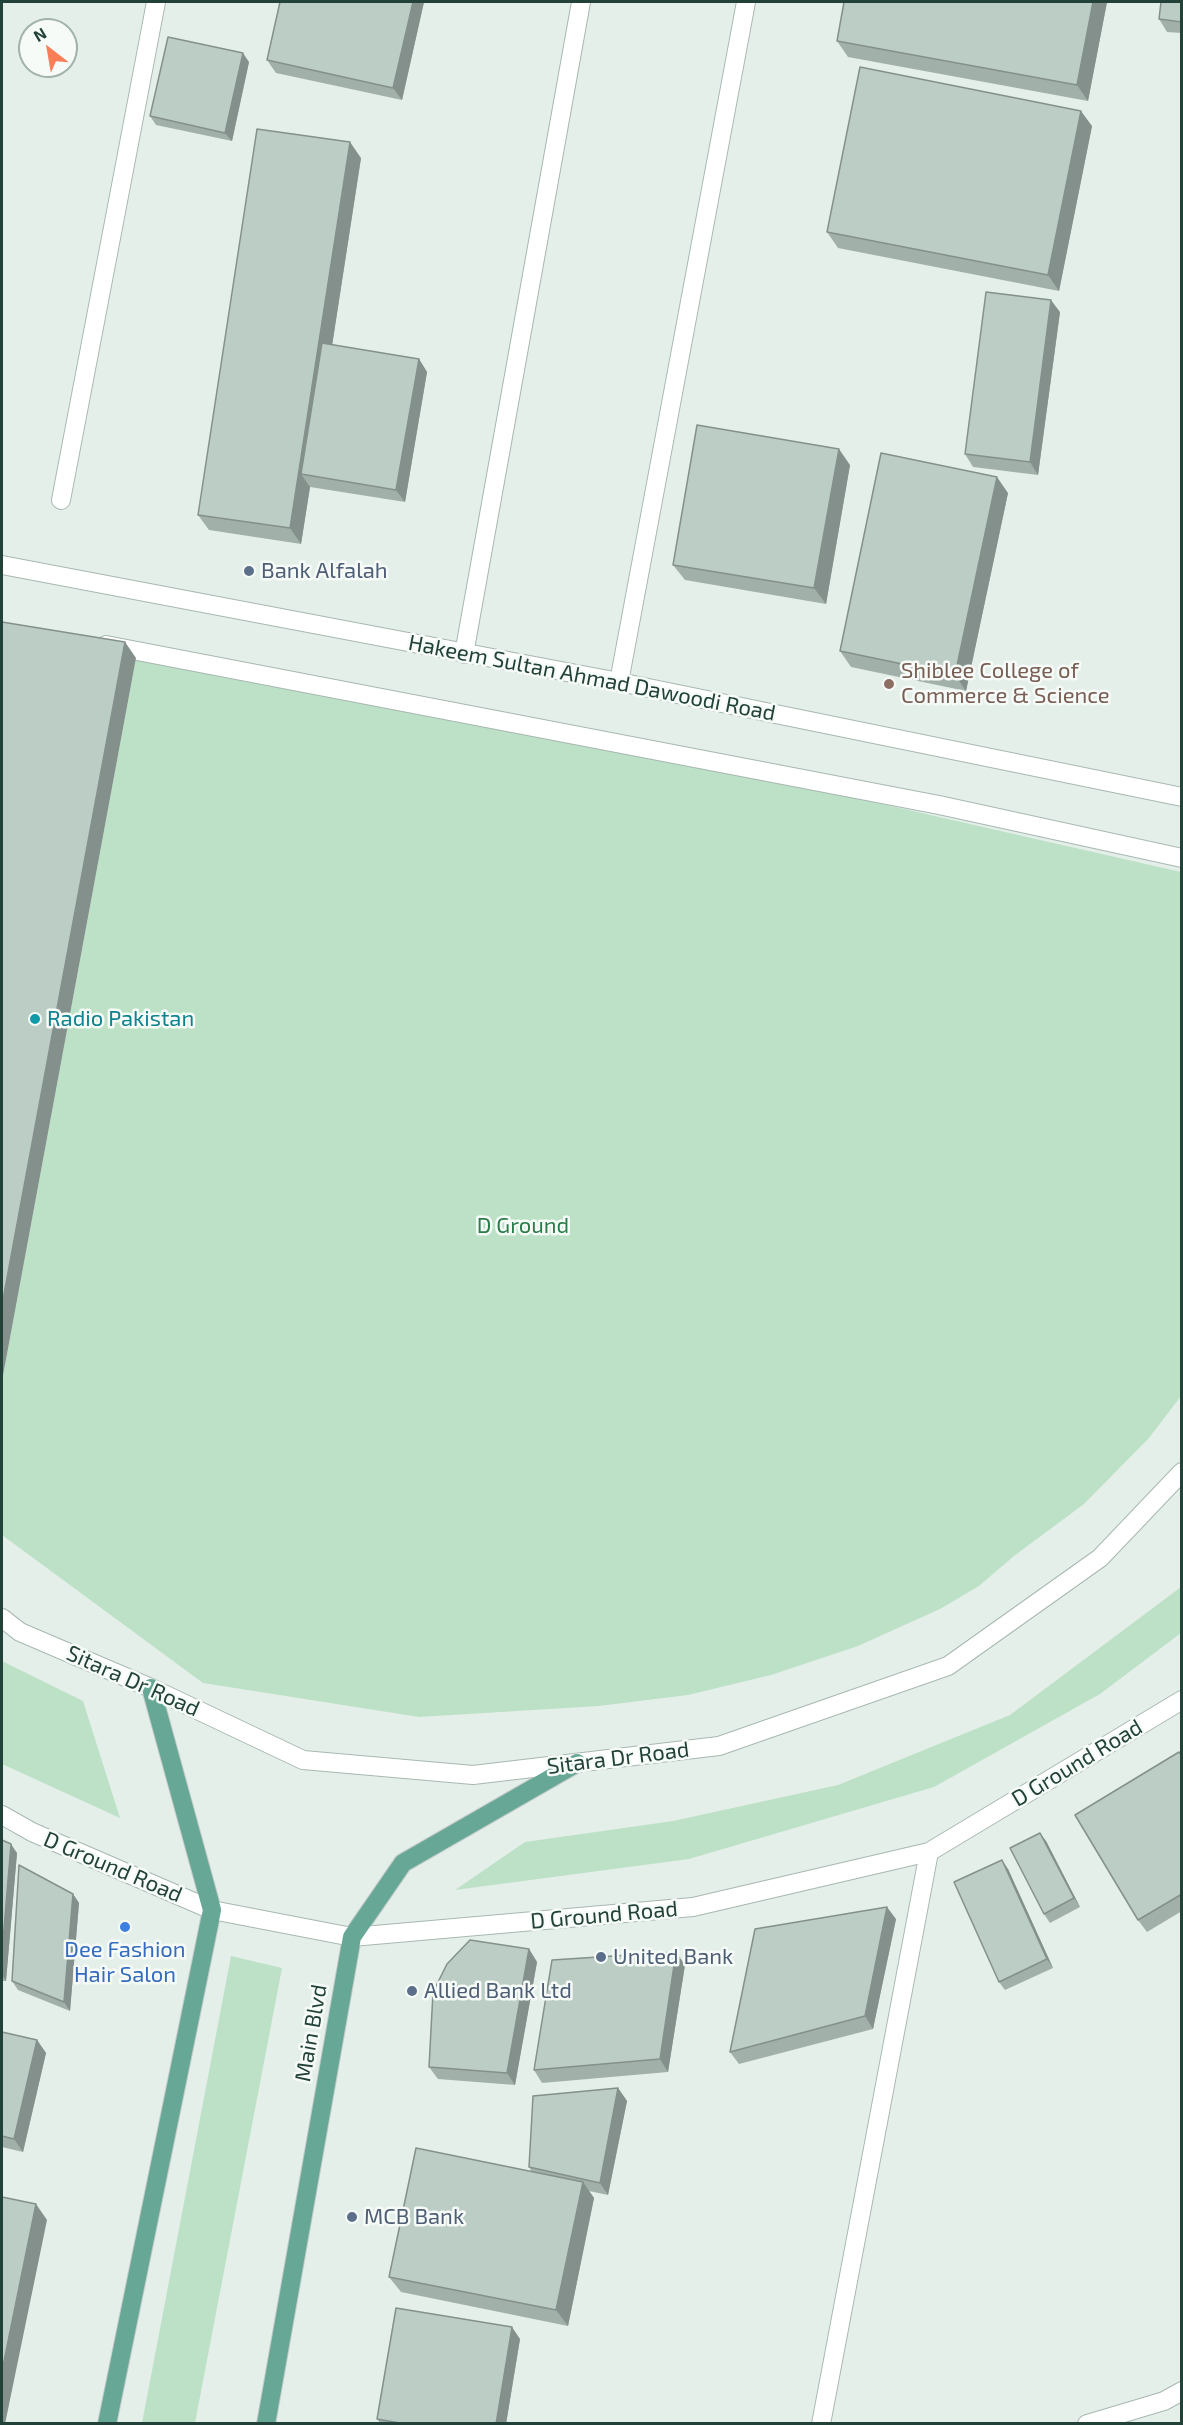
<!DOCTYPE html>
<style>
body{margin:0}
#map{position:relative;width:1183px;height:2425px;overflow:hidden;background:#e5efea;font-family:"Exo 2",sans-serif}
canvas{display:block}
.frame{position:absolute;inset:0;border:3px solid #224239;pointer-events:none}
.north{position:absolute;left:18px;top:18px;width:60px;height:60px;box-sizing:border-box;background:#f6fbf8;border:2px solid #a1b1ac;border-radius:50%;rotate:329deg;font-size:16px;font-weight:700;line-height:24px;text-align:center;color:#224239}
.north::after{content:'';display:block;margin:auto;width:21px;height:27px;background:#fa7e58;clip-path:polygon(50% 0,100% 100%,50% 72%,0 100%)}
</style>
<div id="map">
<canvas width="1183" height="2425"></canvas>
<div class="frame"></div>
<div class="north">N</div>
</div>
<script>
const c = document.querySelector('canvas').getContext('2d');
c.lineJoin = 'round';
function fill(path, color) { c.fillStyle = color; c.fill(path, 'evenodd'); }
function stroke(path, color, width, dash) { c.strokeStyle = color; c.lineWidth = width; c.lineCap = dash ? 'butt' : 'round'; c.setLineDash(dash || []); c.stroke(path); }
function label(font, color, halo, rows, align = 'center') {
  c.font = font + ' "Exo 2",sans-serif'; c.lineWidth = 5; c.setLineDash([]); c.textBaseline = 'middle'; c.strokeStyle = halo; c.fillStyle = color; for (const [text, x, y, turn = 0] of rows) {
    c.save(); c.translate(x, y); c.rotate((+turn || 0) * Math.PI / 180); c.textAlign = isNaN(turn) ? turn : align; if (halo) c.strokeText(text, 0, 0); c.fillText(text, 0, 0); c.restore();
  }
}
fill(new Path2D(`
 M136,658L847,796L1181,872V1396L1149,1438L1084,1504L1014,1556L979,1586L940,1609L858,1646L771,1675L688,1695L599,1706L419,1717L203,1683L2,1535V1381Z
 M1181,1587V1633L1100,1694L934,1787L689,1859L455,1890L525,1842L673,1821L838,1785L1010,1715Z
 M2,1661L83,1701L120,1818L2,1764Z
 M231,1956L282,1968L195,2423H142Z`), '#bde1c6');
const minor = new Path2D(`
 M61,500L156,2
 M2,565L619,682L1182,797
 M106,645L939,805L1182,858
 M464,654L581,2
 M619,682L746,2
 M2,1618L20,1632L151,1688L303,1760L473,1775L719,1746L948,1666L1100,1558L1182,1472
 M2,1815L32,1832L212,1910L352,1937L693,1907L929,1852L1182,1700
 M821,2424L929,1852
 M1087,2424L1164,2401L1182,2391`);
const major = new Path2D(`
 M107,2424L212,1910L151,1688
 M266,2424L352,1937L403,1863L577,1763`);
stroke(minor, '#a7b8b1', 20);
stroke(major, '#c1cac8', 20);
stroke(minor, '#fff', 18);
stroke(major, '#67a796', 18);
fill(new Path2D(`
 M424,2L402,100L276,73L267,60Z
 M844,2H1107L1088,101L848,57L837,41Z
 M1182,2V33L1167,32L1159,19Z
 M249,62L232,141L156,125L150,116Z
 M1092,126L1059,291L838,248L827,232Z
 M361,158L332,345L419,359L427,372L405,502L310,487L301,544L209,530L198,515Z
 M1060,312L1038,475L973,467L965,454Z
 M850,465L826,604L685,580L673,565Z
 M1008,493L966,691L851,667L840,651Z
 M1182,1755V1911L1147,1932L1138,1920Z
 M2,1840L17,1853L6,1981H2Z
 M1046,1841L1080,1907L1050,1923L1044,1914Z
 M1008,1869L1053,1968L1005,1990L999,1982Z
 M73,1894L79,1903L70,2011L18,1990L12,1981Z
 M896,1919L873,2029L739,2064L730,2052Z
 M529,1949L537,1962L515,2085L438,2079L429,2067Z
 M685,1965L668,2072L542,2083L534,2070Z
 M2,2032L37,2040L46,2053L23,2152L2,2147Z
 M618,2088L627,2101L608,2195L589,2191L594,2198L568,2326L401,2292L389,2277L532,2172L529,2167Z
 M520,2339L506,2424H381L377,2419Z`), '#a2b0aa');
fill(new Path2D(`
 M413,2H424L402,100L393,88Z
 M1093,2H1107L1088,101L1077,85Z
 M243,53L249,62L232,141L225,133Z
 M1081,111L1092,126L1059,291L1048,275Z
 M350,142L361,158L312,476L301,474L310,487L301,544L290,528Z
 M1051,300L1060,312L1038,475L1030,462Z
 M419,359L427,372L405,502L396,490Z
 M839,449L850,465L826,604L814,588Z
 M997,477L1008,493L966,691L955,675Z
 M125,642L136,658L2,1381V1305Z
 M1040,1833L1046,1841L1080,1907L1074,1898Z
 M11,1844L17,1853L6,1981L2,1975V1953Z
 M1002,1860L1008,1869L1053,1968L1047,1959Z
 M73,1894L79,1903L70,2011L64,2002Z
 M887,1907L896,1919L873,2029L865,2016Z
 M529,1949L537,1962L515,2085L507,2073Z
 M676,1952L685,1965L668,2072L660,2059Z
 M37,2040L46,2053L23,2152L14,2139Z
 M618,2088L627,2101L608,2195L600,2183Z
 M583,2182L594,2198L568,2326L556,2310Z
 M36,2204L47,2220L5,2424H2V2371Z
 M512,2327L520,2339L506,2424H496Z`), '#84908b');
const building = new Path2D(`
 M280,2H413L393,88L267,60Z
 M844,2H1093L1077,85L837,41Z
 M1161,2H1182V22L1159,19Z
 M168,37L243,53L225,133L150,116Z
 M860,67L1081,111L1048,275L827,232Z
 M257,129L350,142L290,528L198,515Z
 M986,292L1051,300L1030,462L965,454Z
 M322,343L419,359L396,490L301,474Z
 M697,425L839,449L814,588L673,565Z
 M881,453L997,477L955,675L840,651Z
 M2,622L125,642L2,1305Z
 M1179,1752L1182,1756V1894L1138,1920L1075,1815Z
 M1040,1833L1074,1898L1044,1914L1010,1848Z
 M2,1840L11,1844L2,1953Z
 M1002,1860L1047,1959L999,1982L954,1882Z
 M19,1865L73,1894L64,2002L12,1981Z
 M887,1907L865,2016L730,2052L755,1929Z
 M470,1940L529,1949L507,2073L429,2067L433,1992L447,1964Z
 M676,1952L660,2059L534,2070L552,1960Z
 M2,2032L37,2040L14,2139L2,2136Z
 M618,2088L600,2183L529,2167L533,2096Z
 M416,2148L583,2182L556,2310L389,2277Z
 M2,2197L36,2204L2,2371Z
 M396,2308L512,2327L496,2424H405L377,2419Z`);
fill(building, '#bccdc6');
stroke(building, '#84908b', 1.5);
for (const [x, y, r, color] of [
 [249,571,6,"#5c6f8a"],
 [889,684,6,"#8d6e63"],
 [35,1019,6,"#0f9aa8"],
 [125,1927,6,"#3f7fe0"],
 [601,1957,6,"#5c6f8a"],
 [412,1991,6,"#5c6f8a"],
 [352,2217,6,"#5c6f8a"]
]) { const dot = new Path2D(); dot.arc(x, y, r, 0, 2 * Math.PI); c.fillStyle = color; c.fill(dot); stroke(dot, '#f6fbf8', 2); }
label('22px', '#4e5e75', '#f6fbf8', [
 ["Bank Alfalah",261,571],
 ["United Bank",613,1957],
 ["Allied Bank Ltd",424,1991],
 ["MCB Bank",364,2217]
], 'left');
label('22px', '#785e54', '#f6fbf8', [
 ["Shiblee College of",901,671],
 ["Commerce & Science",901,696]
], 'left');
label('22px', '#224239', '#f6fbf8', [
 ["Hakeem Sultan Ahmad Dawoodi Road",592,678,11],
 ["Sitara Dr Road",133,1681,24],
 ["Sitara Dr Road",618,1758,-7],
 ["D Ground Road",1077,1763,-31],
 ["D Ground Road",113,1867,23],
 ["D Ground Road",604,1915,-5],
 ["Main Blvd",311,2033,-80]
]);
label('22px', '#0d838f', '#f6fbf8', [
 ["Radio Pakistan",47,1019]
], 'left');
label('22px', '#2a7c49', '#f6fbf8', [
 ["D Ground",523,1226]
]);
label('22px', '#366cbe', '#f6fbf8', [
 ["Dee Fashion",125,1950],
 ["Hair Salon",125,1975]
]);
</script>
